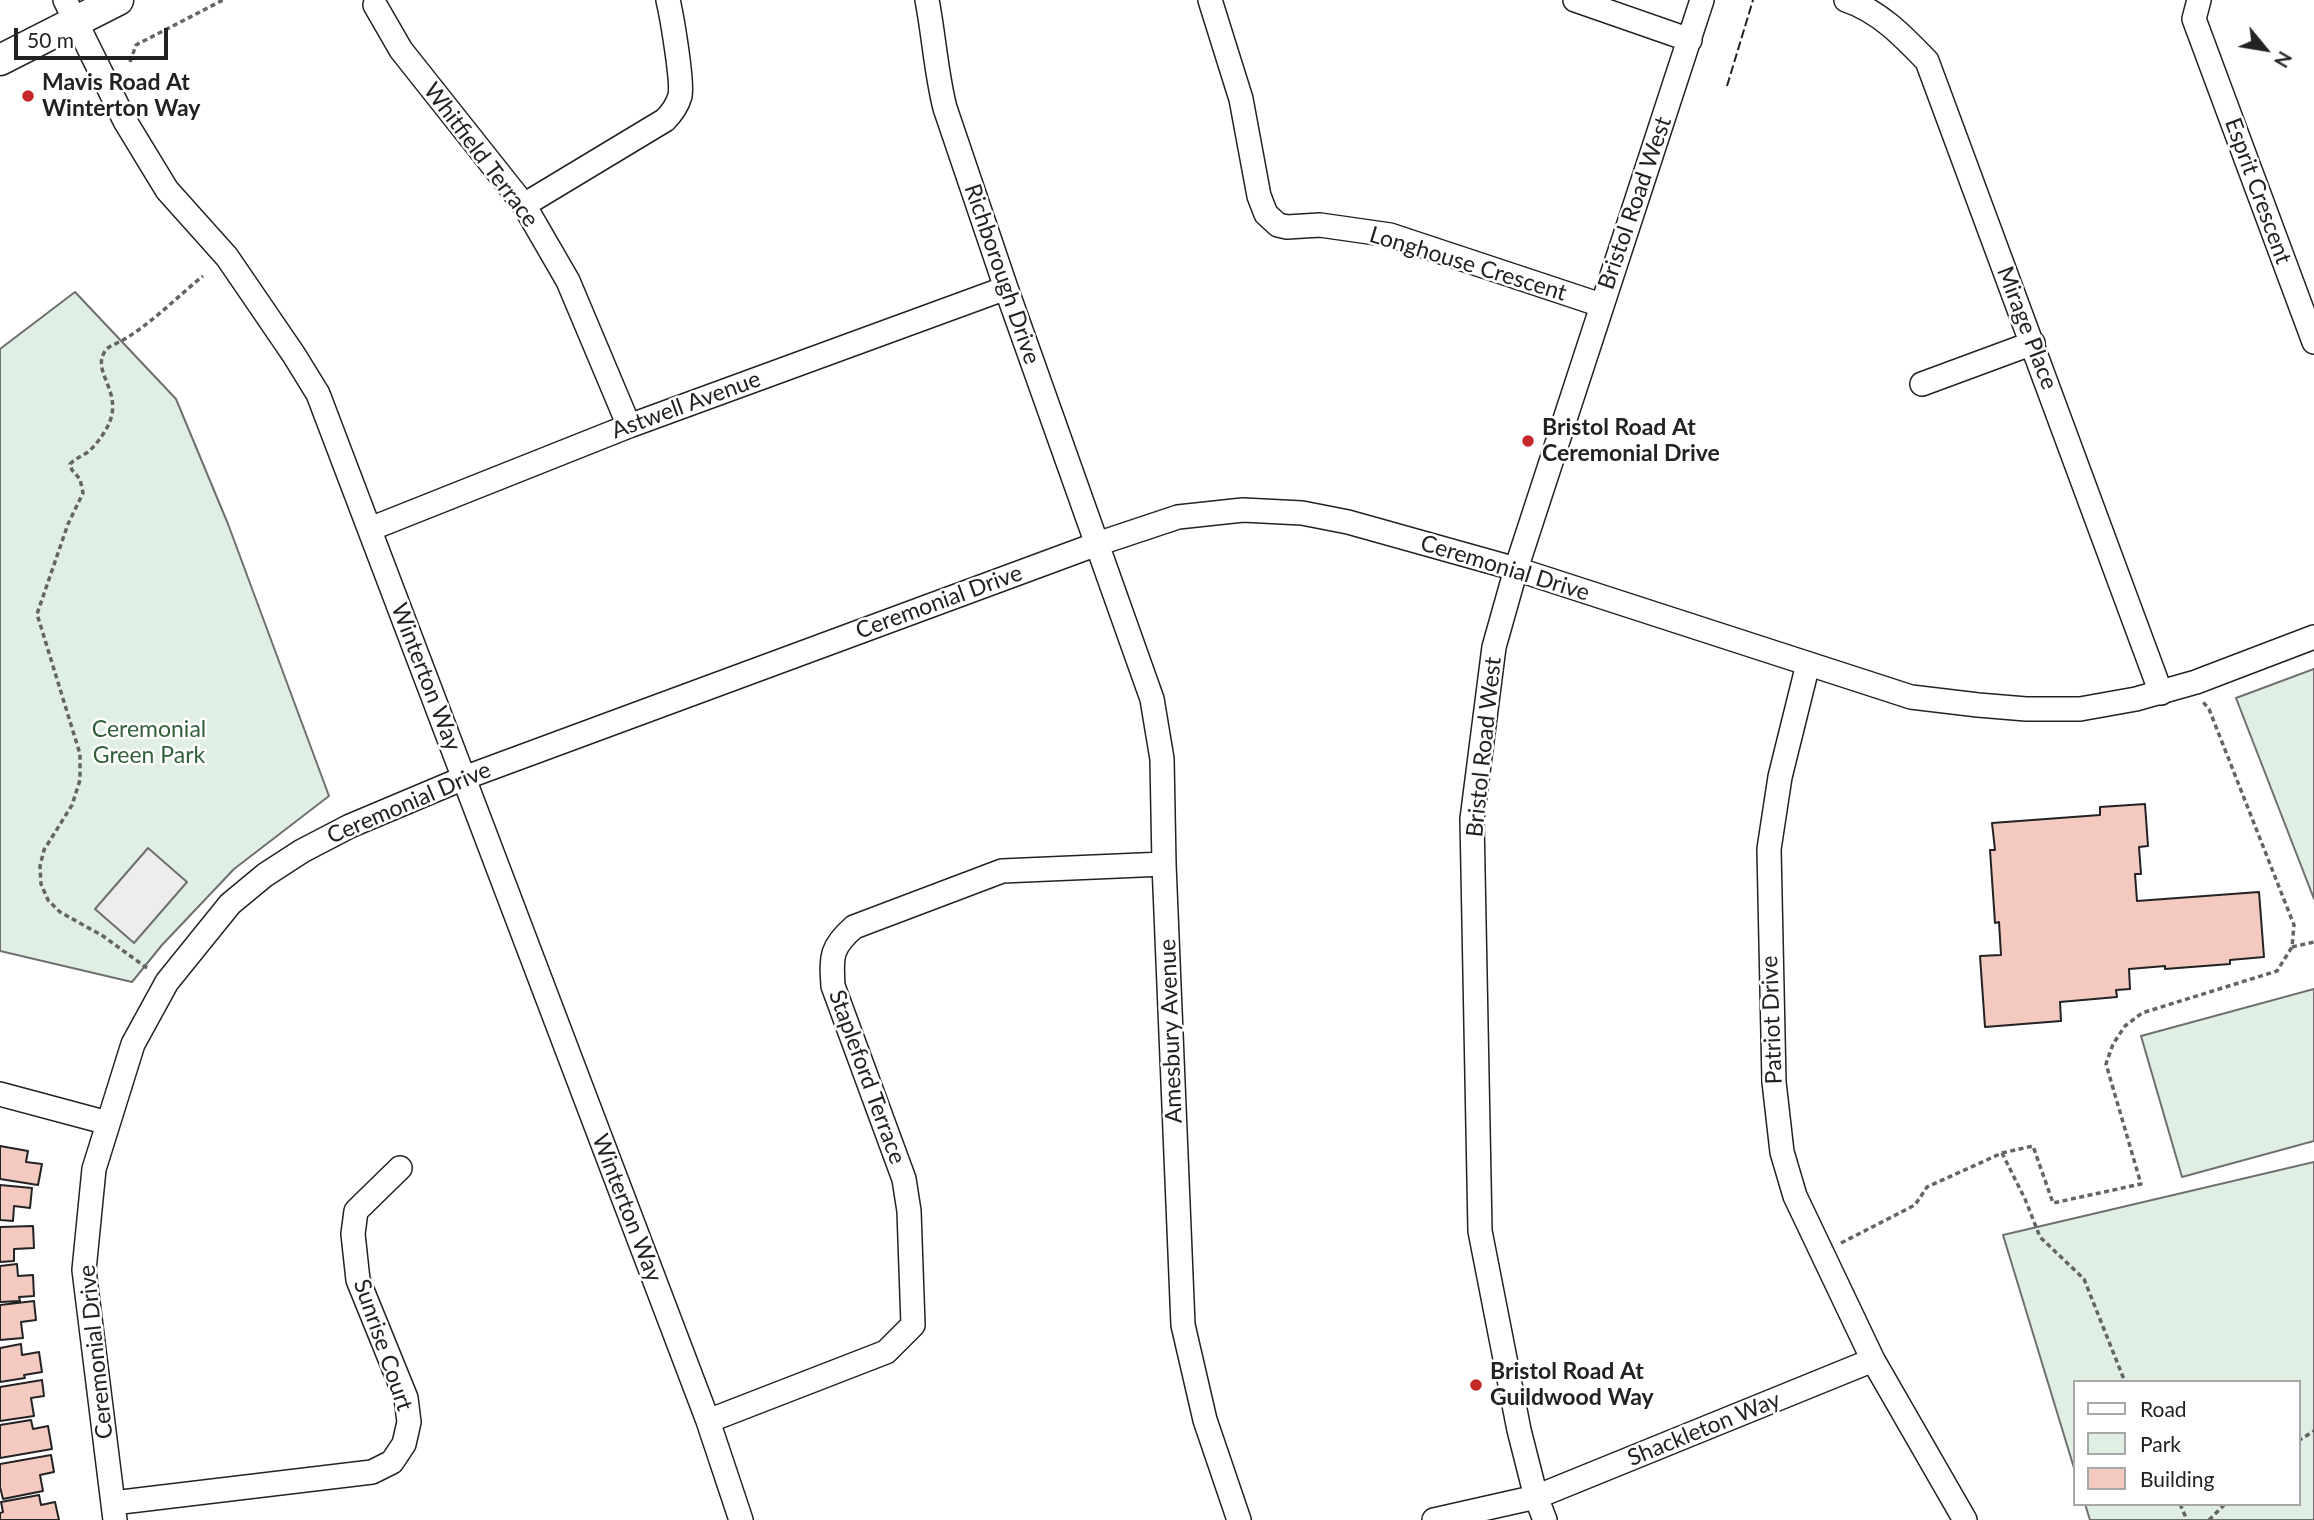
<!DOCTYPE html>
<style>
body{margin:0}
#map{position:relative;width:2314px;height:1520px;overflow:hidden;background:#fff;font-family:Lato,sans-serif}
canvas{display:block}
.legend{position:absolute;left:2073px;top:1380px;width:228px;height:126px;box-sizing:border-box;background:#fff;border:2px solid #a7a7a7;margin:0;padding:9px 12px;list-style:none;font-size:21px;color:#222}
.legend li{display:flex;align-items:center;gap:14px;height:35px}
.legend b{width:35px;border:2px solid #a7a7a7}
.north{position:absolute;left:2230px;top:14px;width:70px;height:70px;-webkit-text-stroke:5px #fff;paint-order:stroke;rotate:120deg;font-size:19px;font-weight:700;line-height:28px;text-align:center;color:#222}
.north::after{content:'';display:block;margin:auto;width:24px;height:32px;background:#222;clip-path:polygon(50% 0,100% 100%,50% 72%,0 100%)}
.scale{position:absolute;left:14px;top:28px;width:154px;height:32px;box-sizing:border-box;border:4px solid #222;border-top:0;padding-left:9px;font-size:21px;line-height:24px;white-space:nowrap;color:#222;-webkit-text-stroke:5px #fff;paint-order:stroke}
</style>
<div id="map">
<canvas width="2314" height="1520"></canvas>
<ul class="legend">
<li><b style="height:9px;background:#fff"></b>Road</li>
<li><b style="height:19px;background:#e0efe3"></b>Park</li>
<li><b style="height:19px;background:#f3c9c0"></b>Building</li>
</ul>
<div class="north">N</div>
<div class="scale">50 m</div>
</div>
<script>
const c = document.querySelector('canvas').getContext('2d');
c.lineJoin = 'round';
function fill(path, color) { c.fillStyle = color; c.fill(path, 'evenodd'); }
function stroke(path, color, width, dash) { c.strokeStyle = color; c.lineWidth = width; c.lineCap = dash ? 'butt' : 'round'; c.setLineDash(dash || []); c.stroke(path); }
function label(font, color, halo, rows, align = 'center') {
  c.font = font + ' Lato,sans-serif'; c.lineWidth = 5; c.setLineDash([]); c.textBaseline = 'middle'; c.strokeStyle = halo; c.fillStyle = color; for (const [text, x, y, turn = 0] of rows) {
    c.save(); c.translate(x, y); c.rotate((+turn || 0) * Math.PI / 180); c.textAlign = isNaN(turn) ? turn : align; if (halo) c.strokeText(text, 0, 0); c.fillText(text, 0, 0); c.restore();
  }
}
const green = new Path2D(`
 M75,292L176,399L228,524L329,796L234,869L162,945L132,982L0,951V349Z
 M2314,669V899L2236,698Z
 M2314,989V1141L2182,1177L2141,1036Z
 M2314,1162V1520H2090L2085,1504H2298V1382H2074V1468L2003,1235Z`);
fill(green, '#e0efe3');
stroke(green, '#6f6f6f', 2);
const parking = new Path2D(`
 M148,848L187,882L134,943L95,909Z`);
fill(parking, '#ededed');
stroke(parking, '#6f6f6f', 2);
const building = new Path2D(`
 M2145,804L2148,846L2139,847L2141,874H2135L2137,901L2259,892L2264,957L2230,960V964L2165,969V966L2129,969L2130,989L2116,990L2117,997L2060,1002L2061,1021L1985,1027L1980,956L2001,955L1999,922L1995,923L1990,850H1995L1992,823L2100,815V807Z
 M0,1146L28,1151L26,1162L42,1164L38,1185L0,1179Z
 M0,1185L32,1188L30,1208L14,1206L13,1221L0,1220Z
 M33,1226L34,1248L14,1249V1261L0,1262V1227Z
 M17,1264L18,1276L33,1275L34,1296L19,1297L20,1301L0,1302V1266Z
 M34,1301L36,1320L21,1322L23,1338L0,1340V1305Z
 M21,1344L22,1355L39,1352L42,1372L24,1375L25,1378L0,1382V1348Z
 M42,1380L44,1396L31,1398L34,1416L0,1421V1387Z
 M31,1420L33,1429L48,1426L52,1449L0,1458V1425Z
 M51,1455L54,1472L40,1475L43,1491L3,1499L0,1487V1464Z
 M39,1495L41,1505L55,1502L59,1520H0V1513L3,1512L1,1502Z`);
fill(building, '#f3c9c0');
stroke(building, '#222', 2);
const minor = new Path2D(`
 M65,0L125,121L167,190L227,257L294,355L318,394L708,1421L741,1520
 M927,0C934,36 936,73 945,108L1006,288L1152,699L1162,759L1164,864L1183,1325L1205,1420L1239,1520
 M1210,0L1241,99L1259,196L1266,214L1278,225L1287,227L1320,225L1390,235L1601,305
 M1575,0L1690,40
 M1846,0C1879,11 1903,36 1927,61L2161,693
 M2199,0L2194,19L2314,342
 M375,5L401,50L524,205L568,281L629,426
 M524,205L665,120C672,113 677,106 680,96C683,82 672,17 668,0
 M1922,384L2033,343
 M370,529L629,426L1006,288
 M1808,664L1780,777L1769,849L1774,1082L1782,1152L1795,1196L1873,1360L1965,1520
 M0,1094L108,1123
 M708,1421L886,1352L913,1325L909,1211L904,1179L833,986C831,956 831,947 854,927L1002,871L1164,864
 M113,1503L372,1472L392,1462L404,1444L409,1422L406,1398L358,1280L353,1234L356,1211L400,1168
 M115,1520L84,1270L94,1169L133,1044L167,982L230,904L265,875L302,851L350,826L464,778L1097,544L1178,517L1243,510L1302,513L1348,522L1516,569L1911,697L1978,705L2026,709H2080L2136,699L2196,682L2314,637
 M1434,1520L1536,1497L1873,1360
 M1545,1520L1536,1497L1519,1430L1480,1231L1472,819L1494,647L1516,569L1702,0`);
const major = new Path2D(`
 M0,60L118,0`);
stroke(minor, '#222', 26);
stroke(major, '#222', 33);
stroke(new Path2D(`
 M130,62L136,45L223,0
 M2292,947L2314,942
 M147,968L103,936L60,912L48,900L41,884L40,866L44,850L72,805L80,780V754L37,614L68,524L83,493L80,479L72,470L70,464C76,458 82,456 88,452C94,447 101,438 105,431C127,396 94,376 103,355C107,345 115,345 123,340C152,323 177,297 203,276
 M2002,1153L2033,1146L2053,1203L2141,1184L2106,1064L2113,1044L2125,1026L2142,1013L2277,971L2292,947L2294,925L2209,709L2203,702
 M1841,1243L1915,1205L1927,1187L2002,1153L2025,1199L2040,1237L2084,1279L2125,1382
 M2298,1441L2314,1431
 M2180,1504L2187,1520
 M2209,1520L2225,1504`), '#646464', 3.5, [5, 3.5]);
stroke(minor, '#fff', 23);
stroke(major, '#fff', 30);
stroke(new Path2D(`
 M1727,86L1753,0`), '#222', 2, [9, 3.5]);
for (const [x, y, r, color] of [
 [28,96,7,"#c62828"],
 [1528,441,7,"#c62828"],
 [1476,1385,7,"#c62828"]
]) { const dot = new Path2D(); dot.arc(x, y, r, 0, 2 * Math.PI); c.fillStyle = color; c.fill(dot); stroke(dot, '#fff', 2.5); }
label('bold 23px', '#222', '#fff', [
 ["Mavis Road At",42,83],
 ["Winterton Way",42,109],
 ["Bristol Road At",1542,428],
 ["Ceremonial Drive",1542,454],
 ["Bristol Road At",1490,1372],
 ["Guildwood Way",1490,1398]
], 'left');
label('23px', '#222', '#fff', [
 ["Whitfield Terrace",481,155,53],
 ["Esprit Crescent",2258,191,70],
 ["Bristol Road West",1635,203,-71],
 ["Longhouse Crescent",1468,264,17],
 ["Richborough Drive",1002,274,71],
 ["Mirage Place",2027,328,69],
 ["Astwell Avenue",686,405,-20],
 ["Ceremonial Drive",1505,568,17],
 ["Ceremonial Drive",939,602,-20],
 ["Winterton Way",426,677,69],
 ["Bristol Road West",1484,747,-84],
 ["Ceremonial Drive",409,803,-23],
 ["Patriot Drive",1772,1020,-92],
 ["Amesbury Avenue",1171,1031,-92],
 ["Stapleford Terrace",867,1077,70],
 ["Winterton Way",627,1208,69],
 ["Sunrise Court",383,1345,71],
 ["Ceremonial Drive",96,1352,-96],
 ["Shackleton Way",1704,1429,-22]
]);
label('23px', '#2f5e38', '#fff', [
 ["Ceremonial",149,730],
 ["Green Park",149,756]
]);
</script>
